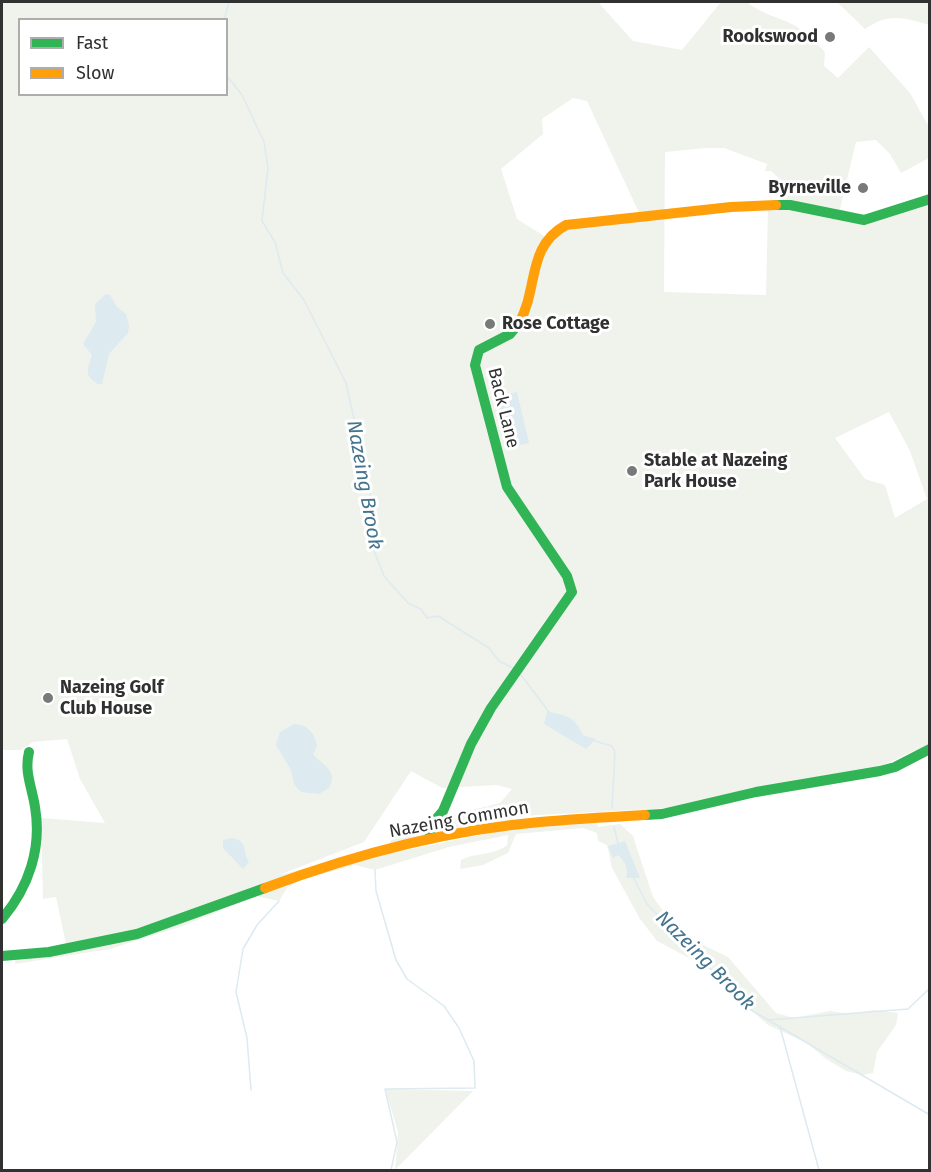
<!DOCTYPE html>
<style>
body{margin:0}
#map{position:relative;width:931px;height:1172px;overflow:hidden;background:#fff;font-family:"Fira Sans",sans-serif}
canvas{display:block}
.frame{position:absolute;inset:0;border:3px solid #313131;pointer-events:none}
.legend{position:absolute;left:18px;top:18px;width:210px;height:78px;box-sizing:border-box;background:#fff;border:2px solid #adadad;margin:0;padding:8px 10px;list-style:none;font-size:18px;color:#313131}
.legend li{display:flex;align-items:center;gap:12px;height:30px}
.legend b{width:30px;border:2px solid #adadad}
</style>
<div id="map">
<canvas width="931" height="1172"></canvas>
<div class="frame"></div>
<ul class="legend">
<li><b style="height:8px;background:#30b455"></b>Fast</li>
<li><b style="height:8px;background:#ff9f0a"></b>Slow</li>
</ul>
</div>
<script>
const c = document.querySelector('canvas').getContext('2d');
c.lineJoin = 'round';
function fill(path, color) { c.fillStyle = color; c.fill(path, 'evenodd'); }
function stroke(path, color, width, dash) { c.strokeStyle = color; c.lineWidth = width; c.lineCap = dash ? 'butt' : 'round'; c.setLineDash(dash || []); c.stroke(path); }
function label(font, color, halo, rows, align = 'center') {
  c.font = font + ' "Fira Sans",sans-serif'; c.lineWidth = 6; c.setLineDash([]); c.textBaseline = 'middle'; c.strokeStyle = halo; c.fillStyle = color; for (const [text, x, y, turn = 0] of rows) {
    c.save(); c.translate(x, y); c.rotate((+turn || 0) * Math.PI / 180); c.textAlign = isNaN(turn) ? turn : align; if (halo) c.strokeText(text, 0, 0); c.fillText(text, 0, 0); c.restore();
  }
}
fill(new Path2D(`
 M2,2H598L633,41L682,50L721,2H747C764,16 779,16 797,27C807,33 816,43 825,52L824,66L838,78L869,47L910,93L929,127V158L901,173L890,154L876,140L856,142L840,209L861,215L860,222L929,201V744L877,768L672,808L521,816L386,850L397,829L500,803L512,789L497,785L442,788L411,771L364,842L279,875L370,854L412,849L509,829L597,821L598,827L620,824L633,836L653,897L679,933L728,957L776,1013L794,1018L830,1011L849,1014L874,1010L898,1013L896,1025L877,1052L873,1073L863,1075L846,1071L826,1059L807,1043L768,1025L751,1010L732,986L706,967L657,941L640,919L612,868L607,845L598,841L597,833L583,828L516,834L508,853L483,865L460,869L461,860C477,852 493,856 507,845L508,835L449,847L375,870L355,865L298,881L287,888L279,901L256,896L180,927L110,949L15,964L16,958L67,949L56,897L43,899L41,818L105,823L80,779L67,739L33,742L21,750H2ZM20,20H226V94H20ZM573,98L587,101L641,217L558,230L549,239L517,219L501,169L543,134L542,119ZM706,148H724L767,164L765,171H771L783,182L782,205L768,206L766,295L664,292L665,152ZM889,412L910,451L927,499L895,518L885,485L865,479L835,438Z
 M837,2H929V25C903,17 888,13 865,29Z
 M385,1089L473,1091L395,1170L398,1132Z`), '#f0f3ec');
fill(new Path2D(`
 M106,294L110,295L117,307L126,314L129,326L128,333L109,354L102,384H98C83,375 88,369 92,355L83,344L96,322L95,304Z
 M517,392L529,443L508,448L496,397Z
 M547,711C567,717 573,714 583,735L596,739L586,749L544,724Z
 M294,724C307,724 315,733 317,746L313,754C322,765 339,771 329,788L319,794L301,792L294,784L291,770L276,745L280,732Z
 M232,838C249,841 242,851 249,862L243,869L223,848V840Z
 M625,841L640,878H626C629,870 625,861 618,855L613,858L608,846Z`), '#ddeaf0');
stroke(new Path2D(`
 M224,20L229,2
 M226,70L227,76L242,95L264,142L268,168L262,221L275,242L283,273L304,300L346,383L370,491L373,548L384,576L408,603L421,609L427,618L438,616L489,648L499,661L513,668
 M521,675L549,712
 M595,741L612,746L615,752L612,808
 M614,827L618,843
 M375,870L376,891L396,960L407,979L444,1006L459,1028L474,1061L475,1088L385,1089L397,1142L391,1170
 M633,877L647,904L751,1010L930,1115
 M768,1020L908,1009L930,988
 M780,1027L819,1170
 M251,1090L247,1038L236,992L243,949L257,925L279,901`), '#ddeaf0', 1.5);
stroke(new Path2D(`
 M776,205H790L864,220L930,199
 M645,815L662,814L756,792L880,771L895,767L930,749
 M429,839L432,824L443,811L471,744L491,708L572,592L567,576L507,487L475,365L479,350L510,334L519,323
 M2,919C29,887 42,848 35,807C32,787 24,772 29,752
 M2,956L49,952L137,934L265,888`), '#30b455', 10);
stroke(new Path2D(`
 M519,323C539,288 526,247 566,225L731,207L776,205
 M265,888C353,855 447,830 540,822C575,819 610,817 645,815`), '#ff9f0a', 10);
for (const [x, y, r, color] of [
 [830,37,6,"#797979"],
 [863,188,6,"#797979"],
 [490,324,6,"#797979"],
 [632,471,6,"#797979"],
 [48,698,6,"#797979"]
]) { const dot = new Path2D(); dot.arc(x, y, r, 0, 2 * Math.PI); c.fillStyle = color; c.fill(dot); stroke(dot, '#fff', 2); }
label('bold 18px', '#313131', '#fff', [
 ["Rookswood",818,37,"right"],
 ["Byrneville",851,188,"right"],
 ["Rose Cottage",502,324],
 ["Stable at Nazeing",644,461],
 ["Park House",644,482],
 ["Nazeing Golf",60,688],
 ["Club House",60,709]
], 'left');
label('18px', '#313131', '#fff', [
 ["Back Lane",503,408,76],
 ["Nazeing Common",459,820,-10]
]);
label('italic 20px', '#44748e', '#fff', [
 ["Nazeing Brook",364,485,80],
 ["Nazeing Brook",705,961,45]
]);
</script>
